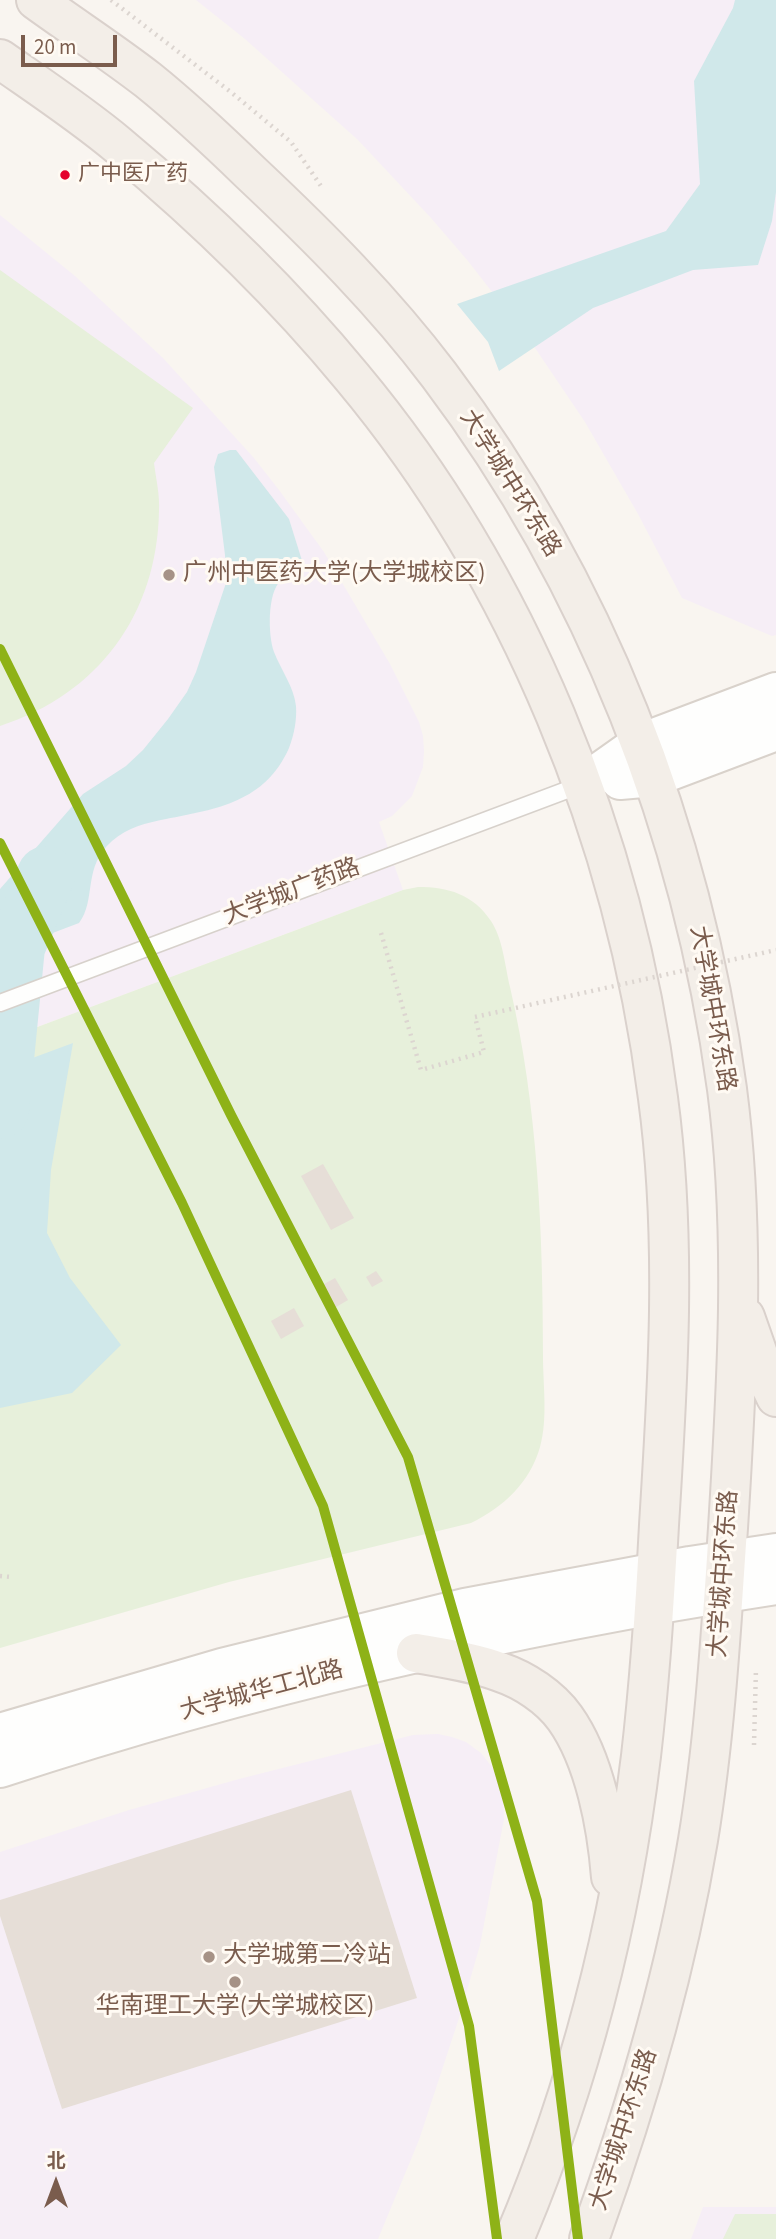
<!DOCTYPE html>
<meta charset="utf-8">
<style>
body{margin:0}
#map{position:relative;width:776px;height:2239px;overflow:hidden;background:#f9f5f0;font-family:"Source Sans 3","Noto Sans SC",sans-serif}
canvas{display:block}
.north{position:absolute;left:21px;top:2148px;width:70px;height:70px;-webkit-text-stroke:5px #fffaf3;paint-order:stroke;rotate:0deg;font-size:19px;font-weight:700;line-height:28px;text-align:center;color:#7a5c4d}
.north::after{content:'';display:block;margin:auto;width:24px;height:32px;background:#7a5c4d;clip-path:polygon(50% 0,100% 100%,50% 72%,0 100%)}
.scale{position:absolute;left:21px;top:35px;width:96px;height:32px;box-sizing:border-box;border:4px solid #7a5c4d;border-top:0;padding-left:9px;font-size:21px;line-height:24px;white-space:nowrap;color:#7a5c4d;-webkit-text-stroke:5px #fffaf3;paint-order:stroke}
</style>
<div id="map">
<canvas width="776" height="2239"></canvas>
<div class="north">北</div>
<div class="scale">20 m</div>
</div>
<script>
const c = document.querySelector('canvas').getContext('2d');
c.lineJoin = 'round';
function fill(path, color) { c.fillStyle = color; c.fill(path, 'evenodd'); }
function stroke(path, color, width, dash) { c.strokeStyle = color; c.lineWidth = width; c.lineCap = dash ? 'butt' : 'round'; c.setLineDash(dash || []); c.stroke(path); }
function label(font, color, halo, rows, align = 'center') {
  c.font = font + ' "Source Sans 3","Noto Sans SC",sans-serif'; c.lineWidth = 6; c.setLineDash([]); c.textBaseline = 'middle'; c.strokeStyle = halo; c.fillStyle = color; for (const [text, x, y, turn = 0] of rows) {
    c.save(); c.translate(x, y); c.rotate((+turn || 0) * Math.PI / 180); c.textAlign = isNaN(turn) ? turn : align; if (halo) c.strokeText(text, 0, 0); c.fillText(text, 0, 0); c.restore();
  }
}
fill(new Path2D(`
 M196,0H776V635L772,636L682,598L638,514L585,422L531,342L468,261L431,218L358,140L245,39Z
 M0,215L75,276L163,358L254,458L279,490L324,552L390,664L419,722L423,736L424,751L423,767L412,796L392,816L379,822L403,890L0,1041Z
 M438,1734L452,1737L466,1742L481,1753L492,1767L499,1782L503,1799L504,1819L480,1945L459,2018L419,2140L378,2239H0V1852L129,1810L239,1779L413,1735Z
 M703,2207H776V2239H691Z`), '#f6eef6');
fill(new Path2D(`
 M0,270L193,408L154,463C156,479 160,495 159,511C157,615 98,694 0,726Z
 M418,887C448,887 473,894 491,921C503,939 505,966 510,987C538,1108 543,1232 543,1357C543,1385 548,1419 540,1447C530,1482 504,1507 471,1523L229,1582L0,1648V1041L403,890Z
 M735,2214H776V2239H723Z`), '#e7f0db');
fill(new Path2D(`
 M735,0H776V192L772,221L758,265L693,270L593,308L499,371L488,342L457,304L666,231L700,184L694,81L733,8Z
 M230,450H236L289,519L304,567C297,571 287,574 281,580C267,593 268,635 274,652C281,670 294,687 296,706C297,720 294,735 289,748C265,802 217,809 166,819C146,823 128,827 112,841C82,867 97,899 79,923L0,953V889L83,794L126,766L143,750L168,719L187,692L196,672L226,583L225,555L214,467L218,454Z
 M73,1043L51,1170L47,1233L70,1278L121,1345L72,1393L0,1408V1070Z`), '#d0e8ea');
stroke(new Path2D(`
 M0,1110L16,947L46,875`), '#d0e8ea', 58);
fill(new Path2D(`
 M323,1164L354,1218L331,1230L301,1176Z
 M376,1271L383,1281L372,1287L366,1277Z
 M335,1278L348,1300L331,1310L317,1288Z
 M294,1308L304,1326L281,1339L271,1321Z
 M351,1790L417,1998L62,2109L0,1916V1900Z`), '#e6ded7');
const lane = new Path2D(`
 M0,1003L583,784`);
const secondary = new Path2D(`
 M620,780L654,777L776,731
 M583,784L641,743L776,692
 M0,1733L222,1668L465,1608L690,1566L776,1553
 M0,1768C253,1685 513,1625 776,1585`);
const primary = new Path2D(`
 M36,0C73,27 112,52 148,80C184,109 218,141 251,173C318,236 383,301 439,375C596,583 692,831 727,1089C746,1234 737,1383 728,1528C721,1632 715,1737 698,1840C675,1977 636,2109 589,2239
 M0,59C40,87 81,114 118,145C202,215 282,292 352,377C520,578 625,839 658,1098C677,1239 668,1383 659,1525C655,1602 650,1679 641,1756C621,1921 579,2086 514,2239
 M745,1317L765,1374L776,1397
 M416,1653C444,1658 473,1662 500,1672C524,1680 550,1697 565,1718C595,1760 607,1827 611,1877`);
stroke(lane, '#d7d1cb', 19);
stroke(secondary, '#d9d2cb', 42);
stroke(primary, '#dad1cc', 42);
stroke(new Path2D(`
 M111,0L232,93L291,142L323,189
 M381,933L421,1070L484,1052L475,1017
 M0,1576L11,1577
 M754,1745L756,1668`), '#dcd5d0', 4.5, [2, 5]);
stroke(lane, '#fefefd', 16);
stroke(secondary, '#fefefd', 38);
stroke(primary, '#f3eee8', 38);
stroke(new Path2D(`
 M475,1017L776,950`), '#dcd5d0', 4.5, [2, 5]);
stroke(new Path2D(`
 M0,649L231,1115L408,1457L537,1901L578,2239
 M0,843L182,1203L323,1506L469,2026L497,2239`), '#8eb217', 10);
for (const [x, y, r, color] of [
 [65,175,6,"#e4002b"],
 [169,575,7,"#a69286"],
 [209,1957,7,"#a69286"],
 [235,1982,7,"#a69286"]
]) { const dot = new Path2D(); dot.arc(x, y, r, 0, 2 * Math.PI); c.fillStyle = color; c.fill(dot); stroke(dot, '#fffaf3', 2.5); }
label('22px', '#7a5c4d', '#fffaf3', [
 ["广中医广药",78,175]
], 'left');
label('24px', '#7a5c4d', '#fffaf3', [
 ["大学城中环东路",509,484,58],
 ["大学城广药路",292,893,-21],
 ["大学城中环东路",711,1009,80],
 ["大学城中环东路",725,1574,-86],
 ["大学城华工北路",262,1692,-15],
 ["大学城中环东路",625,2130,-72]
]);
label('24px', '#7a5c4d', '#fffaf3', [
 ["广州中医药大学(大学城校区)",183,575],
 ["大学城第二冷站",223,1957],
 ["华南理工大学(大学城校区)",235,2008,"center"]
], 'left');
</script>
